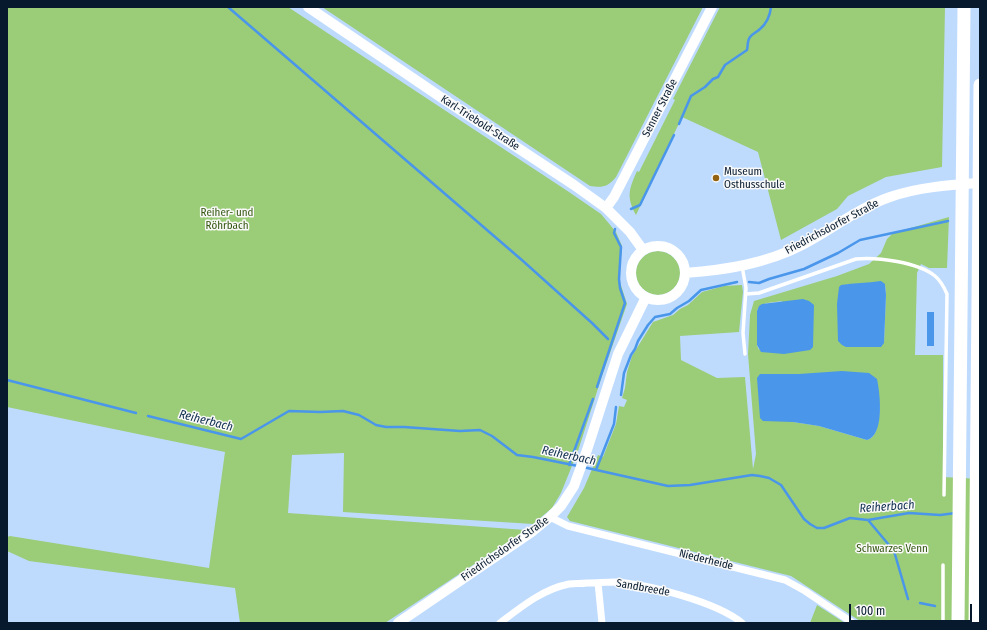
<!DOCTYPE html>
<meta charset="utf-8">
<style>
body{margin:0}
#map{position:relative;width:987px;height:630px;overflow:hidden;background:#bedbfe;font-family:"Fira Sans Condensed",sans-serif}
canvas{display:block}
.frame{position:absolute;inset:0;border:8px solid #06192d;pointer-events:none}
.scale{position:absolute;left:849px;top:604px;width:123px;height:18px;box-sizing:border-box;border:2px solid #06192d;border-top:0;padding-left:5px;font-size:12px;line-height:14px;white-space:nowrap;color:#06192d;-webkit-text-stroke:3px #f9f9f9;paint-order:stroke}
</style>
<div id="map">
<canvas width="987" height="630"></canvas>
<div class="frame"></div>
<div class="scale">100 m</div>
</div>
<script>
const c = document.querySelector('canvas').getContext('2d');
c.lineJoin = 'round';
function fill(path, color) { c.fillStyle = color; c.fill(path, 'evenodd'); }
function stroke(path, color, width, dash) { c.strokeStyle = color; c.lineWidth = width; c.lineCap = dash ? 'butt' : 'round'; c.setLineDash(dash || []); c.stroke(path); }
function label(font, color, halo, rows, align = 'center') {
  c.font = font + ' "Fira Sans Condensed",sans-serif'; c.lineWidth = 3; c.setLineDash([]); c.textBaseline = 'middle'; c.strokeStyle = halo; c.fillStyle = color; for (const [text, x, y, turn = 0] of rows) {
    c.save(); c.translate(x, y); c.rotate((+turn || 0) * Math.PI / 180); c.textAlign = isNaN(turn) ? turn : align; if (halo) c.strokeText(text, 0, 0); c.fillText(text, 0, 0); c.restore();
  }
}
fill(new Path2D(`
 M7,7H288L569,192L601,214L616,232L622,246L619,279L627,304L602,376L578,451L561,493L552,508L533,524L343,512L344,453L292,455L288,513L526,530L385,623H240L235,588L29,561L7,551V537L10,536L209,568L225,452L7,407Z
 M322,7H703L616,177C608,187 602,188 590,186Z
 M720,7H945L942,167L886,177L848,196L837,209L781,240L758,152L682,117L636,215C626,197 629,189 637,171L639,172L675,100L673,99Z
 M949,217L947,268H929L921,264L917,273L915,355H943V477L980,479V623H863L791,576L570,521L567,517L584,488L598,455L603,457L616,424L619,406L624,407L627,400L622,398L625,388L627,372L632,356L653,322L673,315L680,309L688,305L702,292L724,286L742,285L743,292L739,332L680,336L681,360L717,378L745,377L753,469L756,454L748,354L750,315L754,301L837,276L869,264L881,253L887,239L893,233ZM847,284H885L886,295L884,343ZM782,301L759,350L757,345V311C761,301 773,303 782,301ZM760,374H799L880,406C879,417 879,437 867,440L819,426L793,422Z
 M636 273a22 22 0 1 1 44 0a22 22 0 1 1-44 0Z
 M817,605L845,623H810Z`), '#9bcc77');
fill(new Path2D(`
 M881,281L885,284L886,295L884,343L881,347H846L842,345L838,341L837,304L839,287L841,285C854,283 867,283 881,281Z
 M803,299L809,301L814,305L813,347L810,350L784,354L761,352L757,345V311L759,306L762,304Z
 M927,312H934V346H927Z
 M842,371L869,373L877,379C880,393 885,435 867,440L819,426L793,422L763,421L760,418L757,378L760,374H799Z`), '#4996ea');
stroke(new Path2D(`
 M228,7L523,261L592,323L608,339
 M679,124L691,96L705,87L713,79L718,77L725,65L747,50C748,46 747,41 750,37C752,34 757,32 760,29C766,24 770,16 771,7
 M631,209L640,205L674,135
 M749,282L759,283L769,279L804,269L838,253L860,240L948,221
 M7,380L136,413
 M597,387L625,303L620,288L619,279L621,247L614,233L615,229
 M621,395L624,373L631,355L635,349L638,341L648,325L655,317L670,314L677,308L689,301L701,290L737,282
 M148,416L241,439L289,411L320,412L343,411L359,415L376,425L386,427H404L460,431L480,430L492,436L517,455L533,457L578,466
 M569,465L593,399
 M583,467L668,486L690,485L752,475L760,476L769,478L781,485L804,519L810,524L817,528H824L850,518L868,520L909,513L940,515L956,513
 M596,470L614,424L616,407
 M868,520L894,551L908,599
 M920,603L935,606`), '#4996ea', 2.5);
stroke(new Path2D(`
 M742,266L746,288L743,333L745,354
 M746,294L759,293L856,259C877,257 918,262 935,276C941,281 944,287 947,294L944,495
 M943,623V565`), '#fff', 3.5);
stroke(new Path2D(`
 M550,517L568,526L785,580L805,591L853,623
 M598,583L602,623
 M500,623C521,607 543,589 569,584C575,583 581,584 587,583C596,583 606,582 615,582C647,584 717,602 742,623`), '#fff', 7);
stroke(new Path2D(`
 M308,7L445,100L574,185L606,208L630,232L643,250
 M606,208L614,197L712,7
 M631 273a27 27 0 1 1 54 0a27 27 0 1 1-54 0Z
 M685,273C725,270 765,264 802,245C831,230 858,208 890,197C918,187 950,185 980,183
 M398,623L533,531L550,517L561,506L574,486L587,450L618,354L646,297`), '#fff', 10);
stroke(new Path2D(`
 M958,623L964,7
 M975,623L980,85`), '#fff', 13);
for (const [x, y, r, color] of [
 [716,178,4,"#936211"]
]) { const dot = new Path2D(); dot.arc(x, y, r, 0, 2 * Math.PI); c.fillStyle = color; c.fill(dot); stroke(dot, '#f9f9f9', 1.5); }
label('11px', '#06192d', '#f9f9f9', [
 ["Senner Straße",660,108,-63],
 ["Karl-Triebold-Straße",480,123,33],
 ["Friedrichsdorfer Straße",832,227,-28],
 ["Friedrichsdorfer Straße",505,549,-35],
 ["Niederheide",706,560,14],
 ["Sandbreede",643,588,10]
]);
label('11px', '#06192d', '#f9f9f9', [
 ["Museum",724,172],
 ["Osthusschule",724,185]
], 'left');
label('11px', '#355811', '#f9f9f9', [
 ["Reiher- und",227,213],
 ["Röhrbach",227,226],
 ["Schwarzes Venn",892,549]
]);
label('italic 12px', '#0d2c4d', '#f9f9f9', [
 ["Reiherbach",206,421,14],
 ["Reiherbach",569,456,12],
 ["Reiherbach",887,507,-4]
]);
</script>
